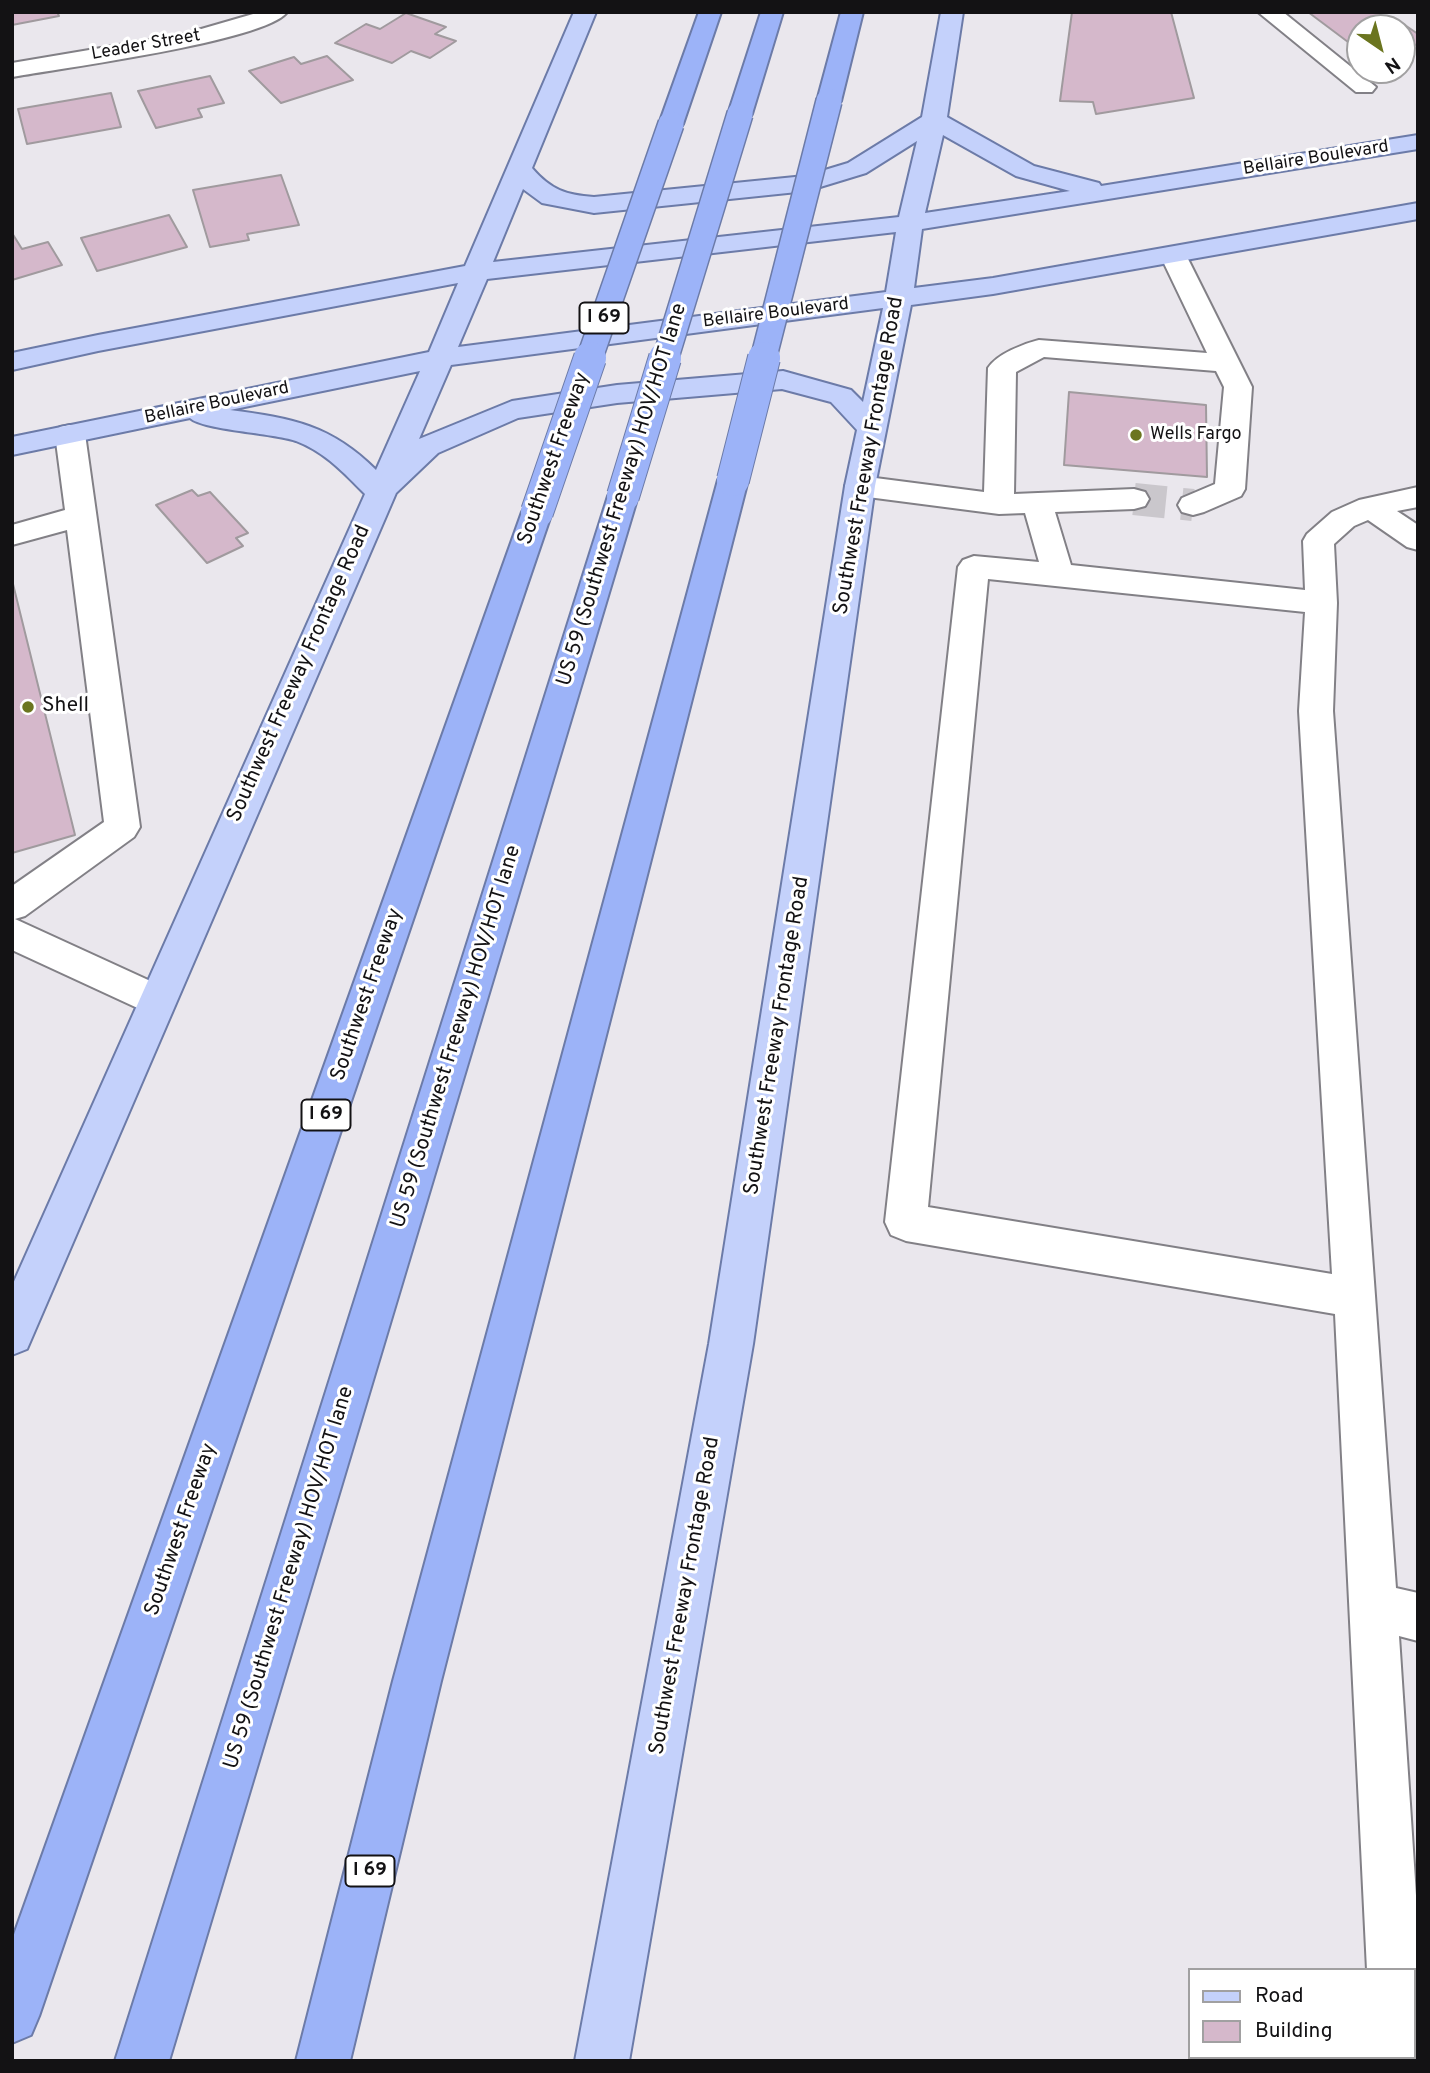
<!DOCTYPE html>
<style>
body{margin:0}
#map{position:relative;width:1430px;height:2073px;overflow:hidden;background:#eae7ed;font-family:Overpass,sans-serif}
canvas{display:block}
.frame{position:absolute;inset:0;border:14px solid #131214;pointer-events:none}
.legend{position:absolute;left:1188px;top:1968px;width:228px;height:91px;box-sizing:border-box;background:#fff;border:2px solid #a1a0a1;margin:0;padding:9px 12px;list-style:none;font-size:21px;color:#131214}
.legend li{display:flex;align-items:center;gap:14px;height:35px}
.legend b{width:35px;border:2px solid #a1a0a1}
.north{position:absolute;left:1346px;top:14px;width:70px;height:70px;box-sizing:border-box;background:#fff;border:2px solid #a1a0a1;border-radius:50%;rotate:145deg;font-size:19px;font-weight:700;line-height:28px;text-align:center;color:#131214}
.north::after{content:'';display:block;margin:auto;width:24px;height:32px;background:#6b751f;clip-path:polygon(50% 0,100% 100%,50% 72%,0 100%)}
</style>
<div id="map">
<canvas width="1430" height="2073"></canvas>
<div class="frame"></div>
<ul class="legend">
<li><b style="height:9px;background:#c4d1fb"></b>Road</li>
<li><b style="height:19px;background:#d5b8cb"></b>Building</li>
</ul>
<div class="north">N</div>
</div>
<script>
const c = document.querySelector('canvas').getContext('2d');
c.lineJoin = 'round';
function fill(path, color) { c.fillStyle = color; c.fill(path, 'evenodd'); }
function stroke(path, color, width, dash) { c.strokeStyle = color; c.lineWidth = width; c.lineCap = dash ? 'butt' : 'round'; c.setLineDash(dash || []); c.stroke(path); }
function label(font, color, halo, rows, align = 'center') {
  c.font = font + ' Overpass,sans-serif'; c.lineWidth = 6; c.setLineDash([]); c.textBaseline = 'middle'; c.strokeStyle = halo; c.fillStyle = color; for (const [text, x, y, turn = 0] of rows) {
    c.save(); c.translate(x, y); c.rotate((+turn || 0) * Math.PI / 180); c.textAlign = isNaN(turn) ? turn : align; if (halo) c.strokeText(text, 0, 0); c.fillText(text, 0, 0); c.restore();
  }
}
const building = new Path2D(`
 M12,12H57L59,16L12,25Z
 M1072,12H1171L1194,98L1096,114L1093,102L1060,101Z
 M1308,12H1381L1380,16L1397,28H1360V47L1356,48Z
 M406,13L446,27L435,34L456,41L430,58L411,51L392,63L335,43L366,24L380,29Z
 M1383,18L1399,21L1418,34V44L1402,49V36L1407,35L1402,28H1397Z
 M327,56L353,80L281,103L249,71L294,57L301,64Z
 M210,76L224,103L198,109L202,117L156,128L138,91Z
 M111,93L121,127L27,144L18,109Z
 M281,175L299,225L247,234L249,240L210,247L193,190Z
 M169,215L187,247L97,271L81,238Z
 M12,233L22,249L48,242L62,265L12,280Z
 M1069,392L1206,405L1207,477L1064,465Z
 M192,490L198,496L210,492L248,533L236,538L243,546L207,563L156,505Z
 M12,580L75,835L12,853Z`);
fill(building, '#d5b8cb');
stroke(building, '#a09a9e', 2);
stroke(new Path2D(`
 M1134,499L1193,505`), '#cac7cc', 32, [32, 16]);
const minor = new Path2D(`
 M260,12H287C267,41 57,69 12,77V63L184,34Z
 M1258,12H1283L1376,87L1372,92H1356Z
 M1173,247L1182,249L1186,255L1252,387L1245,489L1241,496L1204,512L1193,515L1182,512L1178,505L1182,498L1215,484L1224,387L1216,371L1044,357L1016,372L1014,494L1134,489L1145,492L1149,499L1145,506L1134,509L1055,512L1071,565L1305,590L1303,541L1307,534L1332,512L1359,500L1418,487V507L1397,511L1418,525V550L1407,547L1368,520L1354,526L1334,544L1337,603L1333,711L1396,1588L1418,1593V1641L1399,1636L1418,1926V1977L1414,1985V1970H1367L1335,1314L906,1241L891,1235L885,1222L958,567L963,560L974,556L1039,562L1025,513L999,514L860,496L849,493L845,486L849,479L860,476L984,492L988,368C997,354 1023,344 1039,340L1207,353L1160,255L1164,249ZM988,579L1305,612L1299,711L1332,1274L928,1207Z
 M70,425L80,427L85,434L140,827L134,837L25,916L15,919L170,990L176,1001L170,1012L157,1017L12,950V886L104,822L67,530L12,545V525L65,510L55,434L60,427Z
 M1414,2036L1418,2038V2061H1372V2057H1414Z`);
const major = new Path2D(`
 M574,12H596L532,168C551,190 566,195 594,197L805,176L848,163L922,117L941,12H963L947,117L1034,166L1099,183L1101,186L1418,135V149L922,229L914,288L993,278L1418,203V219L993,294L911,305L875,486L753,1344L629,2061H575L709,1344L845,486L857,430L831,402L782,389L617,403L518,418L438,453L396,493L27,1349L12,1355V1286L365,494C344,473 325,452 296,441C273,433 203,430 190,418L12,455V437L429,352L458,283L98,351L12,370V353L98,335L465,266ZM943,135L1016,176L1070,191L925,213ZM917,141L899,217L493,262L523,189L542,203L594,213L807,191L866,173ZM896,232L886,292L458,347L487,279ZM883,308L863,402L851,390L783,371L617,385L512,401L419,439L451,365ZM420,371L376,470C331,425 292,418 230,410Z`);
const highway = new Path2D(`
 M699,12H721L683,124L680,129L671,131L662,129L659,124Z
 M761,12H783L752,114L749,119L740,121L731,119L728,114Z
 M841,12H863L841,101L837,106L829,108L821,106L817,101Z
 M733,470L744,473L748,480L441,1681L350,2061H296L393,1681L718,480L722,473Z
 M623,486L634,489L638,496L169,2061H115L608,496L612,489Z
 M537,502L548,505L552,512L39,2016L31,2035L12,2043V1940L522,512L526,505Z`);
stroke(minor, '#828086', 4);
stroke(major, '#6c7ba8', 4);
stroke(highway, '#6c7ba8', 4);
fill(minor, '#fff');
fill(major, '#c4d1fb');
fill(highway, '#9cb3f8');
const highwayBridgeFar1 = new Path2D(`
 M589,360L671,124
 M665,360L740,114
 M763,360L829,101`);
const highwayBridge = new Path2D(`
 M733,480L764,358
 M623,496L665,358
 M537,512L590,358`);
stroke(highwayBridgeFar1, '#6c7ba8', 28, []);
stroke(highwayBridge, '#6c7ba8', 34, []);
stroke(highwayBridgeFar1, '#9cb3f8', 25);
stroke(highwayBridge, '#9cb3f8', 32);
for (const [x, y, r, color] of [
 [1136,435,7,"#6b751f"],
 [28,707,7,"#6b751f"]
]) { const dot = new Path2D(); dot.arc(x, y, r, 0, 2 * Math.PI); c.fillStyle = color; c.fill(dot); stroke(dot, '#fff', 2.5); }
label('18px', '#131214', '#fff', [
 ["Leader Street",146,46,-10],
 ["Bellaire Boulevard",1316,159,-9],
 ["Bellaire Boulevard",776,314,-7],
 ["Bellaire Boulevard",217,404,-12]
]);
label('18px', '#131214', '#fff', [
 ["Wells Fargo",1150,435]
], 'left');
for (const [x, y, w] of [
 [604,318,49],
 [326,1115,49],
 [370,1871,49]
]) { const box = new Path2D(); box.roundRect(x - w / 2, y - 15.5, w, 31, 5); c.fillStyle = '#fff'; c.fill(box); stroke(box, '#131214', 2); }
label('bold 19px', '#131214', null, [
 ["I 69",604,318],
 ["I 69",326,1115],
 ["I 69",370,1871]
]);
label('21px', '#131214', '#fff', [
 ["Southwest Freeway Frontage Road",870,456,-80],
 ["Southwest Freeway",555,459,-71],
 ["US 59 (Southwest Freeway) HOV/HOT lane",623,495,-73],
 ["Southwest Freeway Frontage Road",300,674,-66],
 ["Southwest Freeway",368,995,-71],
 ["Southwest Freeway Frontage Road",778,1036,-81],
 ["US 59 (Southwest Freeway) HOV/HOT lane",457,1037,-73],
 ["Southwest Freeway",182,1530,-71],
 ["US 59 (Southwest Freeway) HOV/HOT lane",290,1578,-73],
 ["Southwest Freeway Frontage Road",686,1596,-80]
]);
label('21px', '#131214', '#fff', [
 ["Shell",42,707]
], 'left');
</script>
